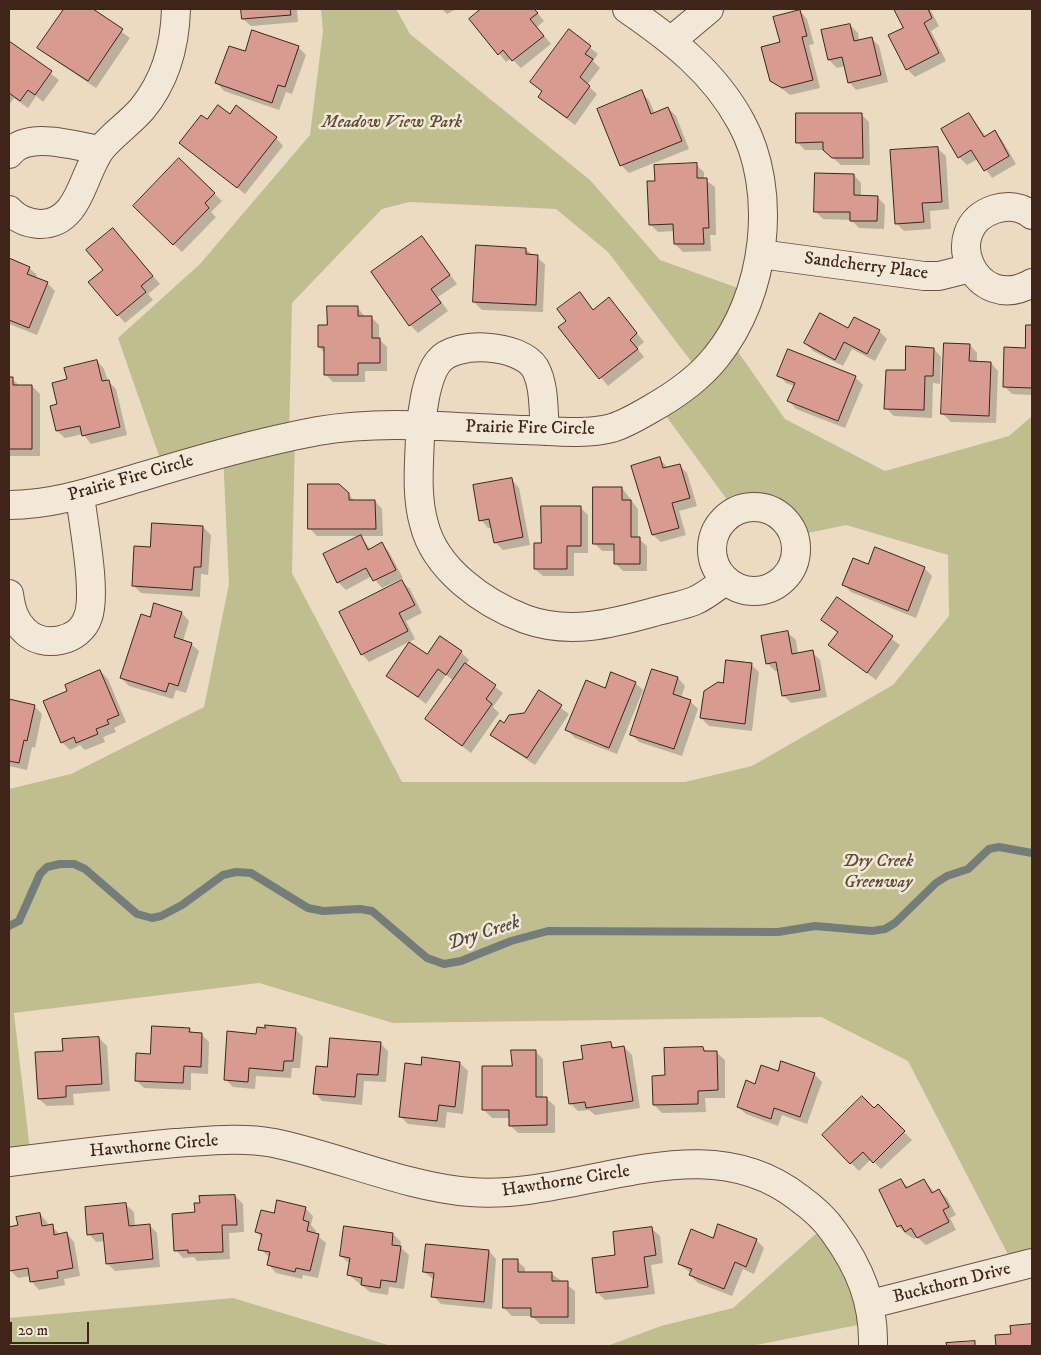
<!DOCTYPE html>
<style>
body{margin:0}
#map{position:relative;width:1041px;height:1355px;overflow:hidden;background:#ecdbc3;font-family:"IM FELL DW Pica",serif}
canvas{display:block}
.frame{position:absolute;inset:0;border:10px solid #3e2419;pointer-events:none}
.scale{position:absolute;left:10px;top:1322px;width:79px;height:22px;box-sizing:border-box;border:2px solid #3e2419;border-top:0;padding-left:6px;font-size:15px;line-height:18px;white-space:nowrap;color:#3e2419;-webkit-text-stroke:4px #f3e8d8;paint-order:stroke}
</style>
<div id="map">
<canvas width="1041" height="1355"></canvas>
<div class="frame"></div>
<div class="scale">20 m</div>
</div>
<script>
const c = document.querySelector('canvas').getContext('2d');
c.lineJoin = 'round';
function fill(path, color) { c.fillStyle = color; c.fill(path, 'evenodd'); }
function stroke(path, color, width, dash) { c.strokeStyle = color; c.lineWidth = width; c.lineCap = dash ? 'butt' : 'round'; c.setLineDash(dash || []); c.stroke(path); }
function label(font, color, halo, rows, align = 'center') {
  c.font = font + ' "IM FELL DW Pica",serif'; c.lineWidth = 5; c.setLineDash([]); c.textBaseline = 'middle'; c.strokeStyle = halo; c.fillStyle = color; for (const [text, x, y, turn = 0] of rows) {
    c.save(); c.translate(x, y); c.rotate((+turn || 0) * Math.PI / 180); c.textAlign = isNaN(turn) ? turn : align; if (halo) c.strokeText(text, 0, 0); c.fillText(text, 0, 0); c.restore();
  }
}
fill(new Path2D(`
 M321,9H396L410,34L590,180L660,260L749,292L729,339L785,419L885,471L1009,436L1032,416V1263L1015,1268L908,1061L821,1017L393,1023L259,983L14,1013L31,1159L9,1162V789L71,774L204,707L229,584L223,453L164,470L118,338L200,264L310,135L323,31ZM409,202L556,209L608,252L700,373L658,405L736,512C759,502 786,512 794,536L846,525L948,555L949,616L893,685L752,766L685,782H402L292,573L295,436L289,437L292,303L382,209Z
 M828,1223L873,1322L751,1346H607L661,1326L733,1308Z
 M233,1298L391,1346H9V1318Z`), '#c0be8e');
fill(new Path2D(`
 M65,9H90L130,38L96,88L47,55L39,48Z
 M243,9H305V10H297L298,22L251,26L243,19Z
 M442,9H456L447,14Z
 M483,9H534L544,21L537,27L551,44L521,68L511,58L506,62L471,19Z
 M895,9H930L939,26L931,31L946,61L915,77L907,69L905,28Z
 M800,11L807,19L814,44L809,45L820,88L790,95L771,80L781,43Z
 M850,25L858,33L859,41L871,38L879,46L888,82L856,90L849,82L845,66L837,68L829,60L823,31Z
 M569,31L598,54L593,61L600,68L587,85L597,94L575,125L548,105L540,97L543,92L531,82Z
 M9,42L59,80L43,102L36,96L28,108L14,98L9,105Z
 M298,47L306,55L292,94L286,92L279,110L224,91L217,83L245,53Z
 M641,92L649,100L655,114L668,108L676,116L689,149L629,173L621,165Z
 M861,114L869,122L870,165H841L824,150H805L797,142Z
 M969,114L986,137L995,132L1002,140L1016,164L992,178L978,159L967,165L959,157Z
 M230,116L276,138L283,146L245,194L181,143L207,121Z
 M938,149L946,156L949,209L930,211L931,229L904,231L896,223Z
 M179,160L222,201L211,212L216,217L182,252L134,206Z
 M696,165L704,172V179L715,187L716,235H710L711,251L683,252L675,244V231L658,232L650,224L656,182Z
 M854,175L861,183V197H877L885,205L884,229L859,228L851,220L823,219L815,211Z
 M113,229L160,284L148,294L153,300L125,323L118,315L104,270Z
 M422,237L457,284L438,297L448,311L418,333L410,325Z
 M525,249L545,264L543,312L482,310L474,302Z
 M9,259L29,268L37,275L36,278L47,283L55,291L37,335L9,324Z
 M580,294L594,311L609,299L644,342L637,348L644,357L608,386L560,327L568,321Z
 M357,307L365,317H371L379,325V339L387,347V371H365V382H333L325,374V353L319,347L328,326Z
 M1027,326H1032V395L1012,394L1004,386L1026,350Z
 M849,330L879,331L887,339L875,361L852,349L843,366L813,351L805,343Z
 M970,345L977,353V363H991L998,371L996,423L951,422L943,414Z
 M934,349L941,357L940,384L933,383L932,418L894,416L886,408L907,372Z
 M97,361L104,369L108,381L116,389L127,435L91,444L83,434L65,438L57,431L59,405L68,380Z
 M779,375L855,377L863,385L845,428L796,409L789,401L794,386L786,383Z
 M9,379H12L20,386H32L40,394V456H9Z
 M660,459L668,468L679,465L687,473L697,506L679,511L686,535L661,542L653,535Z
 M512,480L519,488L530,545L503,550L495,542L492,528H488L481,520Z
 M339,485L355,501H375L382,509L383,536H317L309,528Z
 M622,488L638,509V538L647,546V571H623L615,563V551H602L594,543Z
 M580,507L588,515V553H574V576H543L535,569L543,544Z
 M203,527L211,535L208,575L201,574L200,597L141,593L133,585L151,549Z
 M361,537L371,550L382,544L389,552L403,578L382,588L372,576L346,590L338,582Z
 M869,566L924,568L932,576L916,618L851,592L844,585Z
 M402,582L410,589L422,613L406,621L415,639L369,662L362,654Z
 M837,598L900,645L876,680L830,645L838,633L822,619Z
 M182,613L189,621L183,641L191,644L199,651L186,693L176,690L173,699L129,686L121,678L150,619Z
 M788,633L796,640L798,654L812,652L820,660L827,697L791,703L783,695L779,671H775L767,663Z
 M440,638L461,652L469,660L466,665L503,693L493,707L499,713L471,753L426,719L454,681L446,675L426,704L388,675L427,656Z
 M752,665L759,672L752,731L709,726L701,718L724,684Z
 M653,670L678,678L685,686L681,698L690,701L698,709L682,756L639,742L631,734Z
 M100,671L108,679L126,722L114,728L116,732L103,737L105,742L85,750L80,745L70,750L62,742L69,691Z
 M635,683L643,690L617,754L575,738L567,730L605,689Z
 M539,692L569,714L535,765L500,742L492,734L524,714Z
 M9,700L34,706L42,714L35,748L32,747L27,770L9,766Z
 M189,1029L194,1034H201L209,1042L208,1074L191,1073V1090L144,1088L136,1080Z
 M295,1029L303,1037L300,1068H292L291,1078L256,1076L255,1089L233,1087L225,1079L257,1035Z
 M99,1038L107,1046L110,1091L73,1094L74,1105L47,1106L39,1099L64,1052Z
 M380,1043L388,1051L386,1082L364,1081L362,1105L322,1101L315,1093L328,1068Z
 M610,1043L615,1048L624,1047L632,1055L640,1108L595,1115L589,1110L578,1111L570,1103L585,1060Z
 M703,1048L708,1053H717L725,1060V1098H705L706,1112L662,1113L654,1105L666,1077Z
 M535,1051L543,1059V1099H547L555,1106V1133H518L510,1125V1118H492L484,1110L513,1067Z
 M460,1063L468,1071L463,1114L447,1112L445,1128L408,1124L400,1116L423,1067Z
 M778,1073L814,1074L822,1082L807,1124L782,1115L778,1126L746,1114L738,1107L756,1085Z
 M878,1106L912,1140L881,1169L871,1159L859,1171L823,1135Z
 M901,1180L909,1188L924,1180L935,1193L939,1191L947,1198L956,1215L950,1218L956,1230L926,1245L917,1237L914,1239L906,1234L898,1226Z
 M235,1196L243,1204L244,1232L229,1233L230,1259L197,1261L194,1257L183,1258L176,1250L196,1213Z
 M126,1205L134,1212L135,1227L149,1225L157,1233L160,1267L115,1271L107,1263L105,1241L96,1242L89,1234Z
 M305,1208L313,1216L311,1225L316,1231L315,1234L326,1243L318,1278L303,1275L302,1279L276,1273L269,1265L270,1258L260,1249L262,1238L257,1232Z
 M40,1214L47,1222L48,1226H52L60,1235L67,1234L74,1242L80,1276L64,1279L65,1285L39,1290L32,1282L30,1276L18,1278L10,1270L9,1228L19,1227Z
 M345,1227L393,1234L401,1242L400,1247L409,1255L404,1289L389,1287L388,1295L370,1292L349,1275L350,1264L341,1256Z
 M652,1229L660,1236L663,1263L651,1265L655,1294L605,1300L597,1292Z
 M713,1239L756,1240L764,1248L754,1274L743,1269L732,1296L698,1283L690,1275L691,1273L679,1264Z
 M489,1251L496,1259L492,1309L441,1304L433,1296L434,1280L424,1272Z
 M517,1261L525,1268V1274H552L575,1291V1324H540L532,1316H512L504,1308Z
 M1032,1326V1346H997L996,1336H1012V1327Z`), '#0003');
stroke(new Path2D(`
 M9,926L19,921L40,874L47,867L60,864H74L85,869L137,914L152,918L161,916L182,905L223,875L236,872L251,873L308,908L323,911L360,909L372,911L427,958L444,964L461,961L511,941L548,931L778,932L815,926L872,931L885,929L895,923L936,883L947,876L968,869L989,849L999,847L1032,853`), '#757d7a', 8);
const building = new Path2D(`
 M64,9H93L123,29L88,81L37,48Z
 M241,9H290L291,15L242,19Z
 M481,9H534L538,13L530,19L544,36L512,61L503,50L498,55L469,19Z
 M894,9H928L932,18L924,23L939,53L906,70L888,35L903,28Z
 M800,10L807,36L802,37L813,80L782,88L770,81L761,47L780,42L773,17Z
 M850,24L854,41L872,37L881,75L848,83L842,57L828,60L821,30Z
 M569,29L591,46L585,54L593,59L580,77L590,86L567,118L538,97L542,91L530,82Z
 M252,30L299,46L285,87L278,85L272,103L215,83L229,46L245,51Z
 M9,41L52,71L35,95L28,90L20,101L9,93Z
 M642,90L651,114L668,107L682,141L620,166L597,109Z
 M218,105L230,114L236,105L277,137L237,188L179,143L201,115L207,119Z
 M796,113H862L863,158H832L823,150V142L796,143Z
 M969,113L984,137L995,130L1009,156L984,171L971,150L958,158L941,129Z
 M938,147L942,202L922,203L924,222L895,224L890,150Z
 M179,158L215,193L205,203L209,208L173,245L133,206Z
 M697,163V178H707L709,228H703L704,244H674L673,224L649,225L647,181H655L654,165Z
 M815,173L854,174V195L878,196L877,221H850V212H814Z
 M113,228L153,276L141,286L146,292L117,316L88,282L103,270L86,250Z
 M422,236L450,275L431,289L441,303L409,326L371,272Z
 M476,245L526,248V254L538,255L536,305L473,302Z
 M9,258L30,267L27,274L48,282L29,328L9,320Z
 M580,292L593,310L609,297L637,333L630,340L638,349L599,379L558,327L566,321L557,309Z
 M327,306H358V316H372V338H380V363H358V375H324V347H318V325H327Z
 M820,313L848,328L854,317L880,330L867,354L844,342L835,360L804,343Z
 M1026,325H1032V388L1003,387L1004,347L1025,348Z
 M944,343L970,344L969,361L991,362L989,416L941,414Z
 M906,346L934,348L933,376H925L924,410L884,409L886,370H905Z
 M788,349L856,376L838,421L787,401L795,383L777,376Z
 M97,360L102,381L109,380L120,427L82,436L80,426L56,431L50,406L57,404L52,383L67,379L64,368Z
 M9,377H13V385H32V449H9Z
 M660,457L663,468L680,464L690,498L672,503L679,528L652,535L631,466Z
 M512,478L523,537L494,543L489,519L479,521L473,485Z
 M308,484H339L349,493V500H375L376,529H308Z
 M593,487H622V500H631V537H640V564H614V544H593Z
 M541,506H581V546H567V569H534V543H541Z
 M152,523L203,526L201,567H194L192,590L132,586L134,546L150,547Z
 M361,535L368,550L382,542L396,570L373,581L366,568L337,583L323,554Z
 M875,547L925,567L908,611L842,585L853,558L868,564Z
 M402,580L415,605L399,613L408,631L361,655L339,612Z
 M837,597L893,636L867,673L828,645L838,632L821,620Z
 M154,603L182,612L174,637L192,643L178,686L169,683L166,692L120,678L141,614L150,617Z
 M788,631L792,654L813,650L820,690L782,696L776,662L766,664L761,636Z
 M440,636L462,651L446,675L438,669L418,697L386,676L409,642L427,654Z
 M726,660L752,663L745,724L700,718L704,691L718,682L723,683Z
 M465,663L496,685L486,699L492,704L462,746L425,719Z
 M652,669L678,677L673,694L691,700L674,749L630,735Z
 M100,670L119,715L107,720L109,724L96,729L98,734L76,743L74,737L61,743L43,701L67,691L65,685Z
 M611,672L636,682L609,748L565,730L586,680L605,688Z
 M539,690L562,705L527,758L490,735L500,720L504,723L509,715L524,713Z
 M9,699L35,705L27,741L24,740L19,763L9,761Z
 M265,1025L296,1028L293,1061H284L283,1071L249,1068L248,1082L224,1080L227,1031L256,1034L257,1027L265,1028Z
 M152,1026L190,1028L189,1032L202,1033L201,1067L184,1066L183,1083L135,1081L136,1053L150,1054Z
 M99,1037L102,1084L66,1086V1097L38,1099L35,1052L63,1051L62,1039Z
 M330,1038L381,1042L378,1075L357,1074L355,1097L313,1094L316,1066L327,1067Z
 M611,1042L612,1048L624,1046L633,1101L586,1108L585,1102L569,1104L563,1062L583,1059L581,1046Z
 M703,1047L704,1051H717L718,1090L698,1091V1104L653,1105L652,1076L665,1075L664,1048Z
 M511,1050H536V1097H547V1125L509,1126V1110H482V1066H512Z
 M422,1057L460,1062L455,1107L439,1105L437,1121L399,1117L405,1063L421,1065Z
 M781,1061L815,1073L800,1117L774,1108L771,1119L737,1107L746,1080L755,1084L761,1065L778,1071Z
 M862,1096L874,1108L878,1104L905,1131L873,1163L863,1152L850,1164L822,1135Z
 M901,1179L906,1188L924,1179L932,1193L939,1189L949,1207L943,1210L949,1222L917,1238L911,1228L905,1232L901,1225L897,1227L879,1190Z
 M235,1195L237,1225H222L223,1252L188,1253V1250L174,1251L172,1214L195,1212L194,1203H200L199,1196Z
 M277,1200L306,1207L303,1220L309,1222L307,1231L319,1234L310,1271L296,1268L295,1272L267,1265L270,1252L258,1250L262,1234L255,1232L261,1210L274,1213Z
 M126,1203L129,1226L150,1224L153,1259L106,1264L103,1233L87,1235L85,1207Z
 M40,1213L42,1226L53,1224L54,1235L67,1232L73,1268L57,1271L58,1278L30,1282L28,1268L9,1271V1227L18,1225L16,1217Z
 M718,1224L757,1239L746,1267L735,1262L724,1289L689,1275L692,1269L678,1264L691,1229L713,1238Z
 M344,1226L393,1233L392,1245L401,1246L396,1282L381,1280L380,1288L361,1285L362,1278L347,1275L350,1258L340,1256Z
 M652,1227L656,1255L644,1257L648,1287L596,1293L592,1258L615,1255L613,1232Z
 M426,1244L489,1250L484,1302L431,1297L434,1273L423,1272Z
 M503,1259H518V1272H552V1281H568V1317H531V1308H503Z
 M1032,1324V1346H996L995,1335L1011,1334L1010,1326Z
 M975,1341V1346H947L946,1343Z`);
fill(building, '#d79b91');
stroke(building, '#3e2419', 1);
const minor = new Path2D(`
 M672,40L709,9
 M9,154C27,130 74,146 100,150
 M9,210C17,219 27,223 39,224C80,225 82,174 101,149C113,134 130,123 142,109C166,80 175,45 176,9
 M1032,215C1022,207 1008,205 995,209C937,228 975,316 1032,283
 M760,254L924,276H939L971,268
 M545,431C543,411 545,386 535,368C520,344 456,340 439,361C426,376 421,417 420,437C419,466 416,496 424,524C435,569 483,603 525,619C569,635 611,624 654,612C667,608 682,606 694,601C706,596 716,587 726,580
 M9,505C56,505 99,489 144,476C201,459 259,442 318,431C385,419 457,428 526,430C554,431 585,435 612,428C625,424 637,417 649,410C674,396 698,380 716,357C766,296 779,191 741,122C714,72 672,40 627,9
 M712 549a42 42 0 1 1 84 0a42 42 0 1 1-84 0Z
 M9,594C11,608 14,621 25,631C43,649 80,642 88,617C97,593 83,523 80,495
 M9,1162C64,1155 120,1148 175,1143C208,1141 241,1137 274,1143C337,1156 406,1187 470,1192C580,1201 701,1121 799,1198C813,1208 825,1219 834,1232C860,1268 874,1302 873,1346
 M871,1304L1032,1263`);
stroke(minor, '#6a5244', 30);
stroke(minor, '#f3e8d8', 28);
label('italic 18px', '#5e4a36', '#f3e8d8', [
 ["Meadow View Park",392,123],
 ["Dry Creek",878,862],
 ["Greenway",878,883]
]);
label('18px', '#3e2419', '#f3e8d8', [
 ["Sandcherry Place",866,267,7],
 ["Prairie Fire Circle",530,429,1],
 ["Prairie Fire Circle",131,479,-16],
 ["Hawthorne Circle",154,1147,-5],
 ["Hawthorne Circle",566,1182,-9],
 ["Buckthorn Drive",952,1284,-14]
]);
label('italic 19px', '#554942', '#f3e8d8', [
 ["Dry Creek",484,934,-18]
]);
</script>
